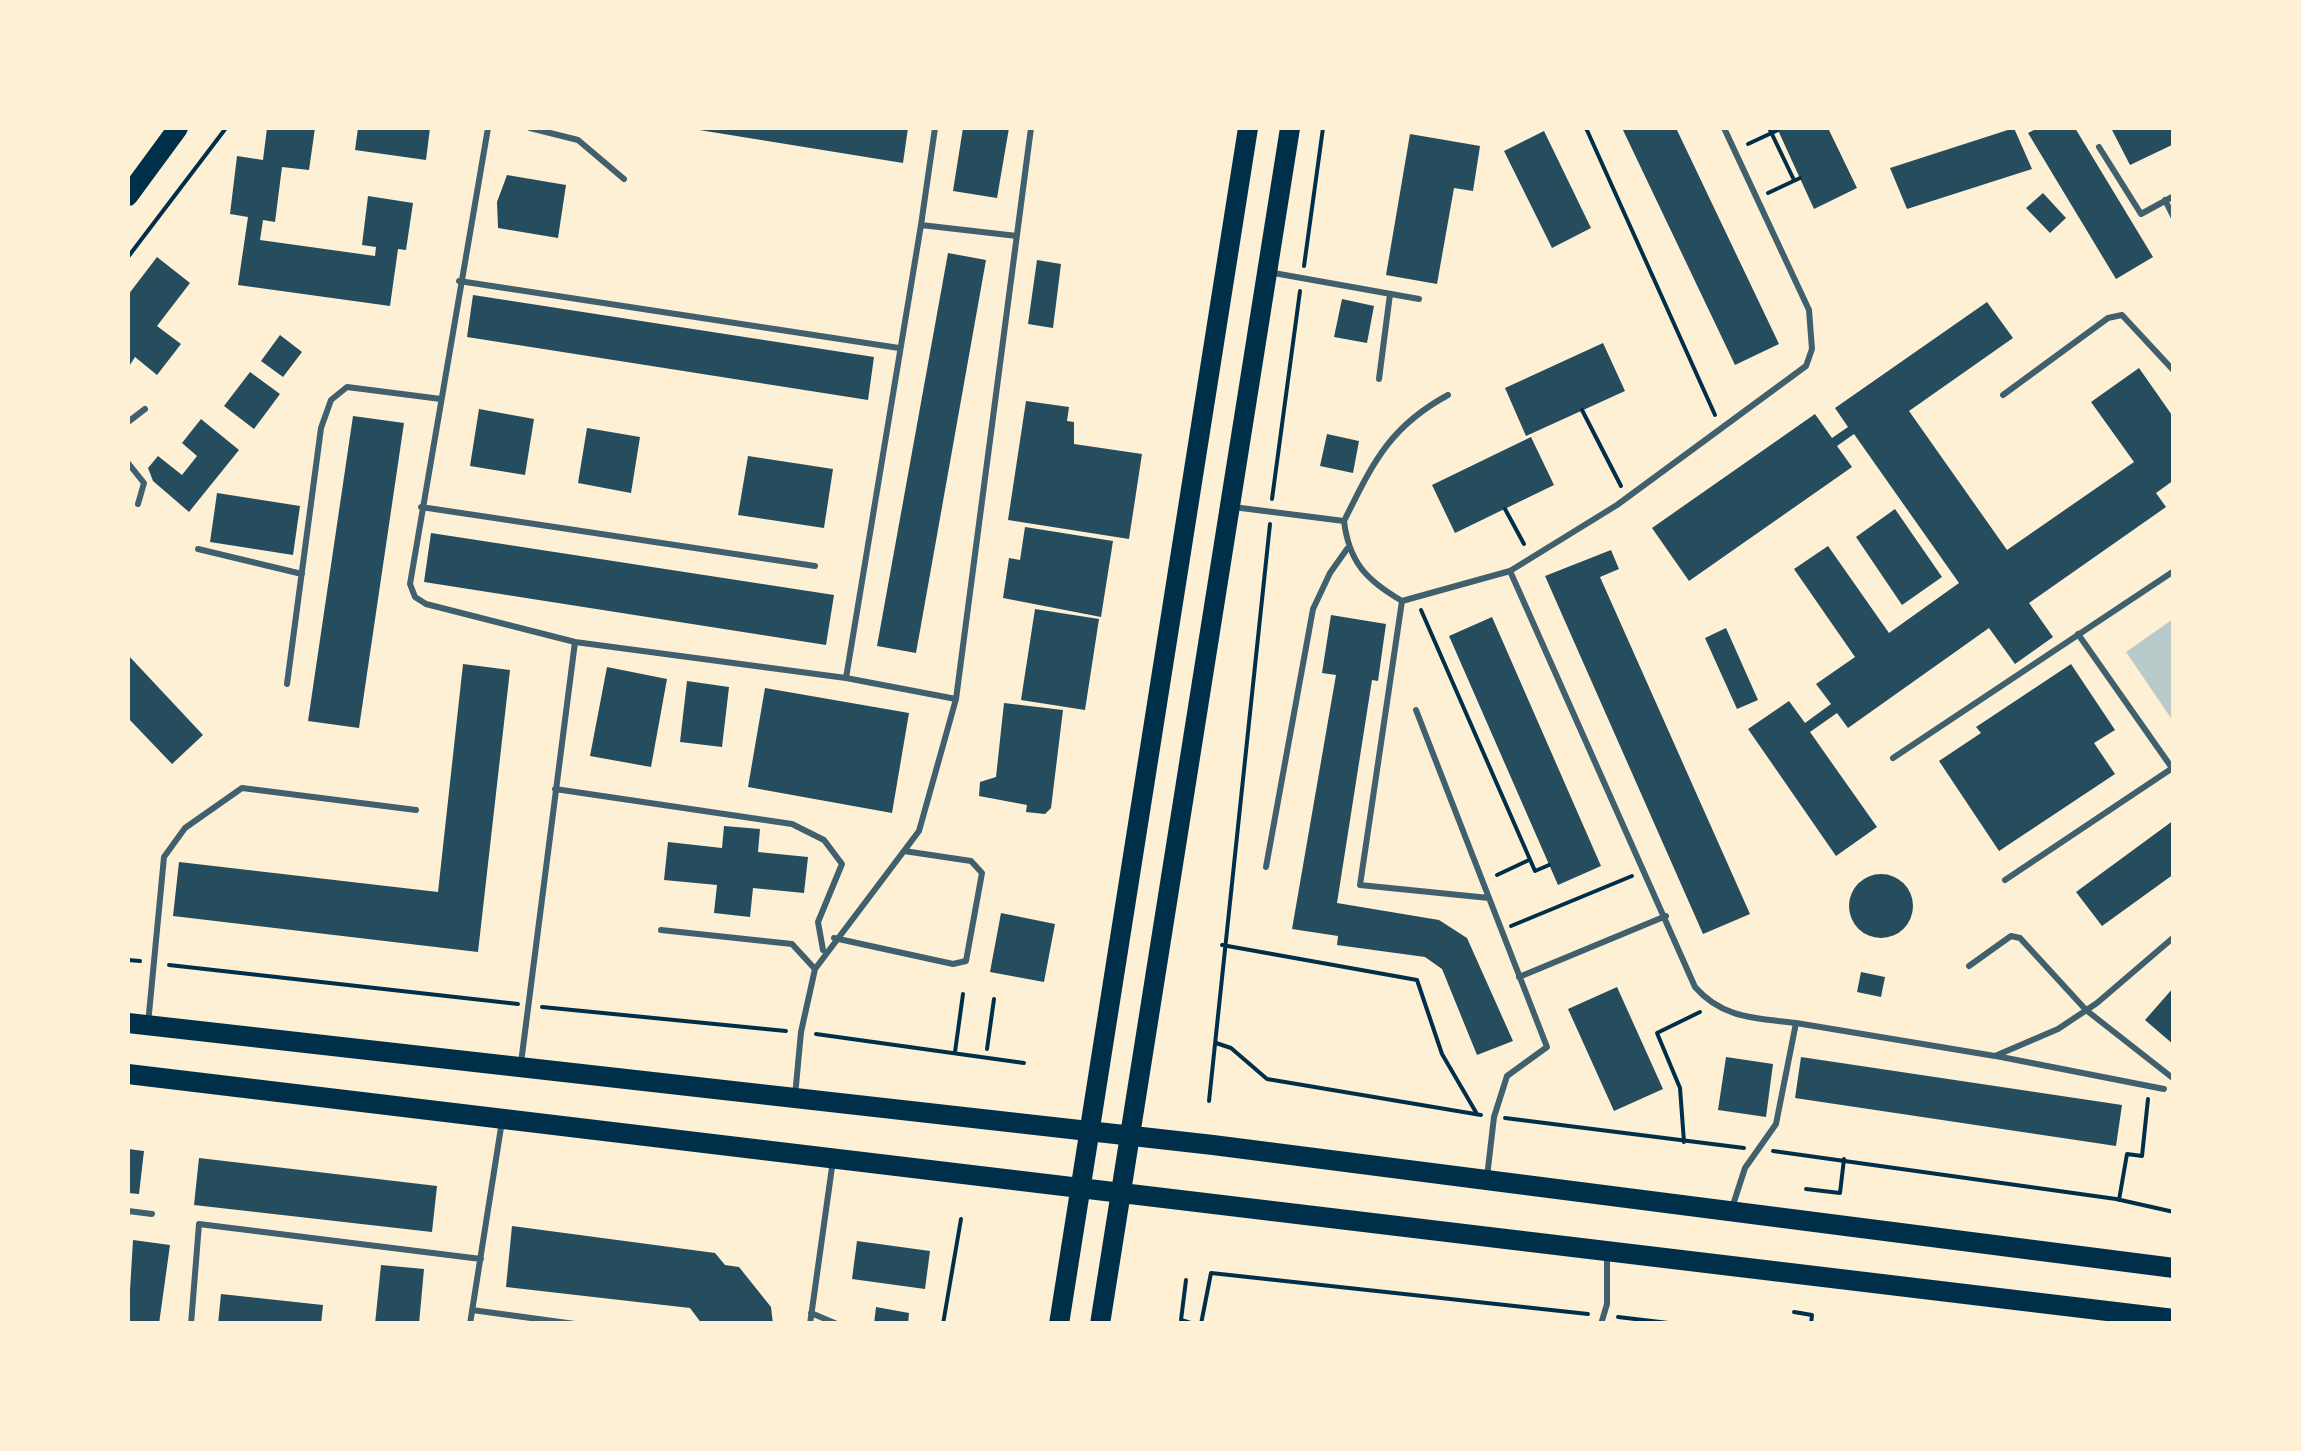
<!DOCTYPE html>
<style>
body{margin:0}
#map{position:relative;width:2301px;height:1451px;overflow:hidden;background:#fdf0d5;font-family:"Playfair Display",serif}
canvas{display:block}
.frame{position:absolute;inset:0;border:130px solid #fdf0d5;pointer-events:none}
</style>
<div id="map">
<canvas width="2301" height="1451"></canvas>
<div class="frame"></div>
</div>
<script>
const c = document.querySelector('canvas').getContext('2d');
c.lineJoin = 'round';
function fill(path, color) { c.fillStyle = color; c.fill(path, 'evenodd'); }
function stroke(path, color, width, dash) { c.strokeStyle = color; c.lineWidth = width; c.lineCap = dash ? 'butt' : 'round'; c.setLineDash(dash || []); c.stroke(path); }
fill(new Path2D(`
 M2173,619V721L2126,652Z`), '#b9caca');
fill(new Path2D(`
 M267,128H315L309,170L282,167L275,222L263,220L260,240L375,256L376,247L362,245L368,196L413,203L406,250L398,249L390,306L238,285L248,217L230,214L237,156L263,160Z
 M358,128H430L426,160L355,150Z
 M687,128H908L903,163Z
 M963,128H1009L997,198L953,191Z
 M1622,128H1676L1779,344L1735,365Z
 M1777,128H1828L1857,188L1814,209Z
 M2014,128L2032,169L1907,209L1890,168Z
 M2038,128H2075L2153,257L2116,279L2028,133Z
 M2111,128H2174V144L2130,165Z
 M1544,131L1591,228L1552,248L1504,151Z
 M1410,134L1480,146L1473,191L1454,188L1437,284L1386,275Z
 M507,175L566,185L558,238L498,228L497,202Z
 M2043,193L2066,218L2050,233L2026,208Z
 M948,253L986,260L916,653L877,646Z
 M157,257L190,283L157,326L181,344L157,375L135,357L128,368V295Z
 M1037,260L1061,264L1053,328L1028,324Z
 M473,295L874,357L868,400L467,337Z
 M1342,299L1374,306L1367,343L1334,337Z
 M1987,302L2013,338L1909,411L2007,550L2134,462L2091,402L2139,368L2174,418V480L2156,493L2166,507L2029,603L2053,637L2015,664L1989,628L1848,728L1837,713L1810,732L1877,827L1836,856L1748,729L1789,701L1805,723L1831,704L1816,684L1855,657L1794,569L1828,546L1889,633L1959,583L1854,434L1837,446L1852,467L1689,581L1652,528L1815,414L1832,438L1848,427L1835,408Z
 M280,335L302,352L283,377L261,361Z
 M1603,343L1625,391L1526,436L1505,388Z
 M250,372L280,394L254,429L224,406Z
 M1026,401L1069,407L1067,421L1074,422V444L1142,454L1129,539L1008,520Z
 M479,409L534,419L525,475L470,466Z
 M353,416L404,423L359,728L308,721Z
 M201,419L239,450L189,512L153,481L148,468L158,456L182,475L197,456L182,443Z
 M587,428L640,437L631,493L578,483Z
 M1327,434L1359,441L1353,473L1320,466Z
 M1531,437L1554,485L1455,533L1432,485Z
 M748,456L833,469L824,528L738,515Z
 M217,493L300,506L293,555L210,542Z
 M1895,509L1942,577L1902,605L1856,537Z
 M1025,527L1113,541L1101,617L1003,598L1009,558L1020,560Z
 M431,533L834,595L826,645L424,582Z
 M1611,550L1619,569L1600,577L1750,914L1703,934L1545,576Z
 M1035,609L1099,619L1085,710L1021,700Z
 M1331,615L1386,624L1378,681L1372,680L1337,903L1439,920L1467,938L1513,1041L1477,1055L1442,969L1425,957L1337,945L1338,936L1292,929L1336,675L1322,673Z
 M1492,617L1601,866L1558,885L1449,636Z
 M1726,628L1758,700L1737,709L1705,638Z
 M128,655L203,735L172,764L128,718Z
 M463,664L510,670L478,952L173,916L179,862L438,892Z
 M2071,664L2115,730L2094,743L2115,774L1999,851L1939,761L1981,733L1976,727Z
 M607,667L667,679L651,767L590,756Z
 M687,681L729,687L722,747L680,742Z
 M765,688L909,713L892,813L748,787Z
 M1004,703L1063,710L1051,808L1045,814L1026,812L1027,805L979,796L980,782L996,777Z
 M2174,820V874L2102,926L2076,892Z
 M724,826L760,829L758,852L808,857L804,893L753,888L750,917L714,913L717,885L664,880L668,842L722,848Z
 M1849 906a32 32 0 1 1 64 0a32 32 0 1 1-64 0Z
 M1001,913L1055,924L1044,982L990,972Z
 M1861,972L1885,977L1881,997L1857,992Z
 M1617,987L1663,1089L1614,1111L1568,1009Z
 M2174,987V1045L2145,1020Z
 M1726,1057L1773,1064L1766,1117L1718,1110Z
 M1801,1057L2122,1105L2116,1146L1795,1098Z
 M128,1149L144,1151L139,1194L128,1193Z
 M199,1158L437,1186L432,1232L194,1205Z
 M512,1226L715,1253L725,1265L739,1267L771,1307L773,1324H702L690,1308L506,1287Z
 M133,1240L170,1245L159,1324H128Z
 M857,1241L930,1251L925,1289L852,1279Z
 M381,1265L424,1269L419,1324H375Z
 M221,1294L323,1305L321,1324H218Z
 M876,1307L909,1313L908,1324H874Z`), '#264d5e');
stroke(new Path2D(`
 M1586,128L1715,415
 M1769,128L1794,180
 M1748,144L1778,130
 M1768,193L1800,178
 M128,257L226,128
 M1304,266L1323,128
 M1582,410L1621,486
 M1272,499L1300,291
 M1505,509L1524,544
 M1421,610L1535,871L1549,865
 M1497,875L1529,860
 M1511,926L1632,876
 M1222,945L1417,980L1442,1054L1477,1114
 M128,960L140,961
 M169,965L518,1004
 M542,1007L786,1031
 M816,1034L1024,1063
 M1216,1043L1231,1048L1267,1079L1481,1115
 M987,1049L994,999
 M955,1052L963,994
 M1209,1101L1270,524
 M1505,1118L1744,1148
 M1684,1142L1680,1088L1657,1033L1700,1012
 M1773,1151L2116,1199L2174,1212
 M1806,1189L1840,1193L1844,1159
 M2119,1200L2127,1154L2142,1156L2148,1099
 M1186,1280L1181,1320L1194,1324
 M1794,1312L1812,1315L1811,1324
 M1618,1317L1677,1324
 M943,1324L961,1219
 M1201,1324L1211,1273L1588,1314`), '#003049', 4);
stroke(new Path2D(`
 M488,128L410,584L415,597L426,604L575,642L846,678L956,699
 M530,128L578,140L624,179
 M2099,147L2141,214L2174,196
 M2165,200L2174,218
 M921,225L935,128
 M1268,272L1419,299
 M459,281L899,348
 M1379,379L1390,294
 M2003,395L2108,318L2122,315L2174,371
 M128,422L145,409
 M128,463L144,483L138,504
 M421,507L815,566
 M1233,507L1344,521C1349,562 1366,580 1402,601L1510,571L1617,505L1806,366L1812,349L1809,310L1724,128
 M1344,521C1373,463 1389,427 1448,395
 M198,549L302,574
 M1510,571L1695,987C1723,1019 1756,1018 1796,1023
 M1402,601L1360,885L1489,898
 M2078,634L2172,768
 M846,678L921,225L1017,236
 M287,684L321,428L331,400L347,387L441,399
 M1416,710L1547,1047L1507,1076L1494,1117L1487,1177
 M1893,758L2174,571
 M555,789L792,824L824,840L842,864L818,922L823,950
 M1266,867L1313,609L1330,573L1347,549
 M2005,880L2174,767
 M661,930L792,944L815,969
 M834,938L953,964L966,961L982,873L971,861L904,851
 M1969,966L2011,936L2020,938L2086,1010L2174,1079
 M1519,977L1666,916
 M148,1024L164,857L185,828L242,788L416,810
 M1996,1056L2164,1089
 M521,1063L575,642
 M795,1096L801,1032L815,969L919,831L956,699L1031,128
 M1732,1208L1745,1168L1776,1124L1796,1023L1995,1056L2058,1029L2097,1003L2174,937
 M128,1211L152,1214
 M472,1310L575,1324
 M811,1313L837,1324
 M191,1324L199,1224L481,1259
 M470,1324L502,1121
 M810,1324L833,1160
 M1601,1324L1607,1304V1253`), '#3f606c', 6);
stroke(new Path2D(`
 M128,196L178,128
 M128,1023L1213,1145L2174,1268
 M128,1074L2174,1319
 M1059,1324L1248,128
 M1100,1324L1290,128`), '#003049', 20);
</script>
